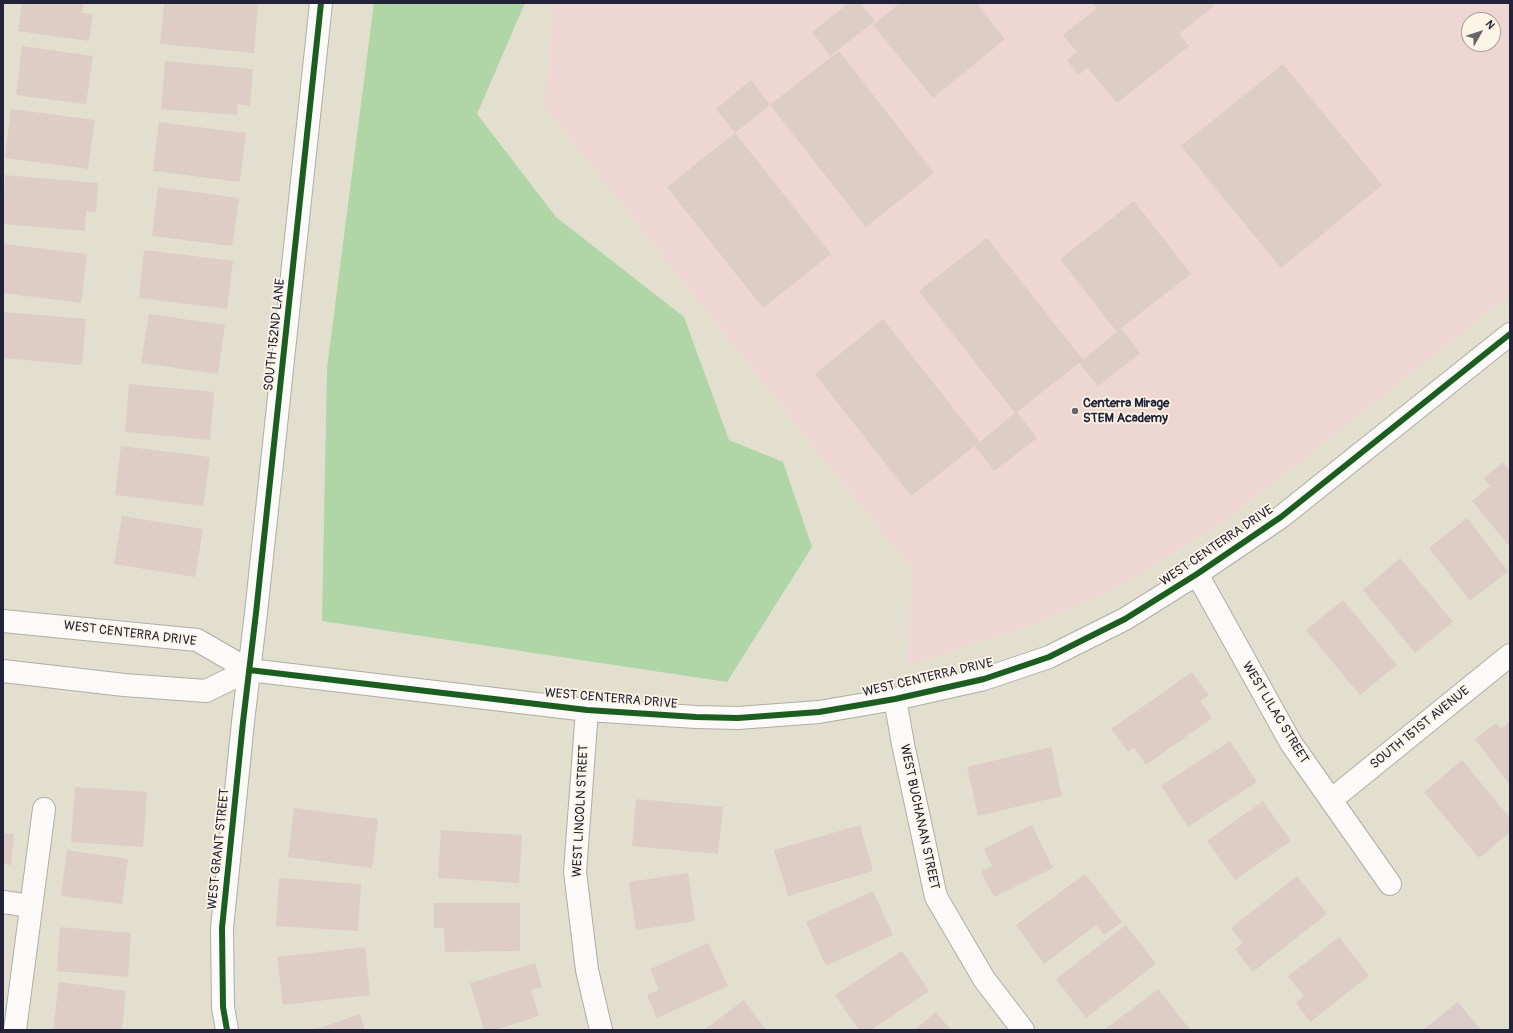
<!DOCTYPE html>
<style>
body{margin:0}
#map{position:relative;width:1513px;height:1033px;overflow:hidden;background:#e3dfce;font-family:Pangolin,sans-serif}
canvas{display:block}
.frame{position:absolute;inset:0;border:4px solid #22223b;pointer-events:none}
.north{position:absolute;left:1461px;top:12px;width:40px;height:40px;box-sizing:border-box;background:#fcf5e5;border:1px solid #a5a1a1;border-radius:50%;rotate:51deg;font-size:11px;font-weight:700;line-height:16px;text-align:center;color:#22223b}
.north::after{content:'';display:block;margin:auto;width:14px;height:18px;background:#66646e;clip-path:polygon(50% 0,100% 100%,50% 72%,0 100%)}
</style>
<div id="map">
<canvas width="1513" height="1033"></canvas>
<div class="frame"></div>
<div class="north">N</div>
</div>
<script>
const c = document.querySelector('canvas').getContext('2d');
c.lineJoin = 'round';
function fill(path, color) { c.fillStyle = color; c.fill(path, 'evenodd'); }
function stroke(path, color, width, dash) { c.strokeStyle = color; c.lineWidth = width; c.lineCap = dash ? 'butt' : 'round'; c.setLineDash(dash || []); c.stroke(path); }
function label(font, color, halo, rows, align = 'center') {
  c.font = font + ' Pangolin,sans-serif'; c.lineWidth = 3.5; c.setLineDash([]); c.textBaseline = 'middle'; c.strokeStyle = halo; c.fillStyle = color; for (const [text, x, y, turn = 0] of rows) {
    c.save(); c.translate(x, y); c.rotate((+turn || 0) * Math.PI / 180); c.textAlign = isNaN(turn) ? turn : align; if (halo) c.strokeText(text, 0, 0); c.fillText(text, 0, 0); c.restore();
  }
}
fill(new Path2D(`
 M552,3H1510V295L1232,516L1120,587L1022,629L907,665L913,569L876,525L545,108ZM1469,20H1493V44H1469Z`), '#eed6d2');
fill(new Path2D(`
 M1458,1002L1481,1030H1423Z`), '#dacccb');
fill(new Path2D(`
 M374,3H525L477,114L556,217L684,317L729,440L783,462L812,547L727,682L322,621L327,368Z`), '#b0d5a6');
fill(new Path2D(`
 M22,3H84L82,13L93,14L89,41L18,31Z
 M164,3H239L258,5L254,53L160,44Z
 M849,3H860L875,21L830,56L812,32Z
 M900,3H976L1005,39L933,98L873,25Z
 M1093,3H1211L1214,6L1179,34L1189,46L1117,103L1088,68L1078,75L1067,60L1077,52L1063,35L1097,8Z
 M22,46L93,56L86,104L16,95Z
 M839,51L934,173L866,227L770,105L735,133L831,254L763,308L667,187L735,133L716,109L751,80L770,105Z
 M165,61L253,69L250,106L238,104L237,115L161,109Z
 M1283,64L1382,185L1281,268L1181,146Z
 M11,109L95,120L88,169L5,158Z
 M159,122L246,133L240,182L153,171Z
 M5,175L98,183L96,212L86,211L85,231L3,224Z
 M158,187L239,198L232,246L152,236Z
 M1134,201L1191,274L1121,328L1140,353L1098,386L1079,363L1017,412L1037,438L994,471L975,446L911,496L815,374L883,319L980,442L1015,413L919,291L987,238L1083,360L1117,332L1060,259Z
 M3,244L87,254L81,303L3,293Z
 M144,250L233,261L227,309L139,298Z
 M3,312L86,319L82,365L3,358Z
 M149,314L225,325L218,374L141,363Z
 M129,384L214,392L210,440L125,432Z
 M121,446L210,457L203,506L115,495Z
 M1503,462L1510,471V547L1472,501L1490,486L1484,478Z
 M122,516L203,529L195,577L114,564Z
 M1467,518L1508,571L1470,601L1429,548Z
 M1400,558L1453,622L1415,653L1363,590Z
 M1343,600L1397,665L1360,695L1306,630Z
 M1192,672L1209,695L1200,701L1212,718L1146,765L1134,747L1128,752L1111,729Z
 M1510,722V785L1475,739L1496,723L1501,729Z
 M1230,741L1257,782L1188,827L1161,786Z
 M1051,747L1062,796L978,816L967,767Z
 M1462,760L1510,818V832L1479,858L1424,792Z
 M75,787L147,792L143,847L71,842Z
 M636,799L723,807L718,854L632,846Z
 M1263,801L1291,841L1235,880L1207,841Z
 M294,808L378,819L372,868L288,857Z
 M860,825L873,871L788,896L774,850Z
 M1032,825L1053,868L994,897L981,872L992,866L984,849Z
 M441,830L522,835L519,883L438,878Z
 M3,833L14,834L11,865L3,864Z
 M67,850L128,859L122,904L61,896Z
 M688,873L695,921L636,930L629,882Z
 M1085,874L1122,922L1104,935L1096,925L1044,964L1016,925Z
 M1297,876L1327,914L1253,972L1235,949L1243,943L1231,928Z
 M279,878L361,884L358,931L276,926Z
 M873,891L893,935L826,966L806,922Z
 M434,903H520V951L445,952L444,928H434Z
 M1126,925L1156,964L1086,1018L1056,979Z
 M60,927L131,933L128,977L57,971Z
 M1339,937L1369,976L1310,1022L1296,1003L1304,996L1288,976Z
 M708,943L728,986L657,1018L647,995L659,990L650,969Z
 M365,947L370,995L283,1005L277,957Z
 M902,951L929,991L871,1030H859L835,995Z
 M535,963L542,987L531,990L539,1016L495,1030H484L470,983Z
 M59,982L126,991L122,1030H53Z
 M1158,989L1189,1028L1187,1030H1104Z
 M744,1000L766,1030H704Z
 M936,1012L951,1030H914Z
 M360,1014L365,1030H314Z`), '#ddcdc4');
const minor = new Path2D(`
 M1197,574L1291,743L1390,884
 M3,621L197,640L249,670L587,710L696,717L738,718L819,712L895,699L984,679L1049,657L1125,619L1197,574L1281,517L1510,334
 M3,671L124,685L206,691L249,670
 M895,699L903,744L936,897L984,979L1023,1030
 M587,710L575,872L587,970L601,1030
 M1331,800L1510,655
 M3,902L31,906
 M15,1030L44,809
 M227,1030L223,1007L222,928L243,722L256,613L321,3`);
stroke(minor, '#afada4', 24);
stroke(minor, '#fbfaf8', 22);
stroke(new Path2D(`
 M249,670L587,710L696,717L738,718L819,712L895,699L984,679L1049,657L1125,619L1197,574L1281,517L1510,334
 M227,1030L223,1007L222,928L243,722L256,613L321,3`), '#1b5e20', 6);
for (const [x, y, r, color] of [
 [1075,411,4,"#66646e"]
]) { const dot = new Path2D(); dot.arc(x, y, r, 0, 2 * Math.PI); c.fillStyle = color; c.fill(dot); stroke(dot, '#fcf5e5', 1.5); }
label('13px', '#22223b', '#fcf5e5', [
 ["SOUTH 152ND LANE",275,335,-84],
 ["WEST CENTERRA DRIVE",1217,546,-34],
 ["WEST CENTERRA DRIVE",130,634,7],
 ["WEST CENTERRA DRIVE",928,678,-13],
 ["WEST CENTERRA DRIVE",611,699,5],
 ["WEST LILAC STREET",1275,713,59],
 ["SOUTH 151ST AVENUE",1420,728,-39],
 ["WEST LINCOLN STREET",581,811,-87],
 ["WEST BUCHANAN STREET",919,817,78],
 ["WEST GRANT STREET",219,849,-84]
]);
label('bold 13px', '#22223b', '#fcf5e5', [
 ["Centerra Mirage",1083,404],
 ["STEM Academy",1083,419]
], 'left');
</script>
